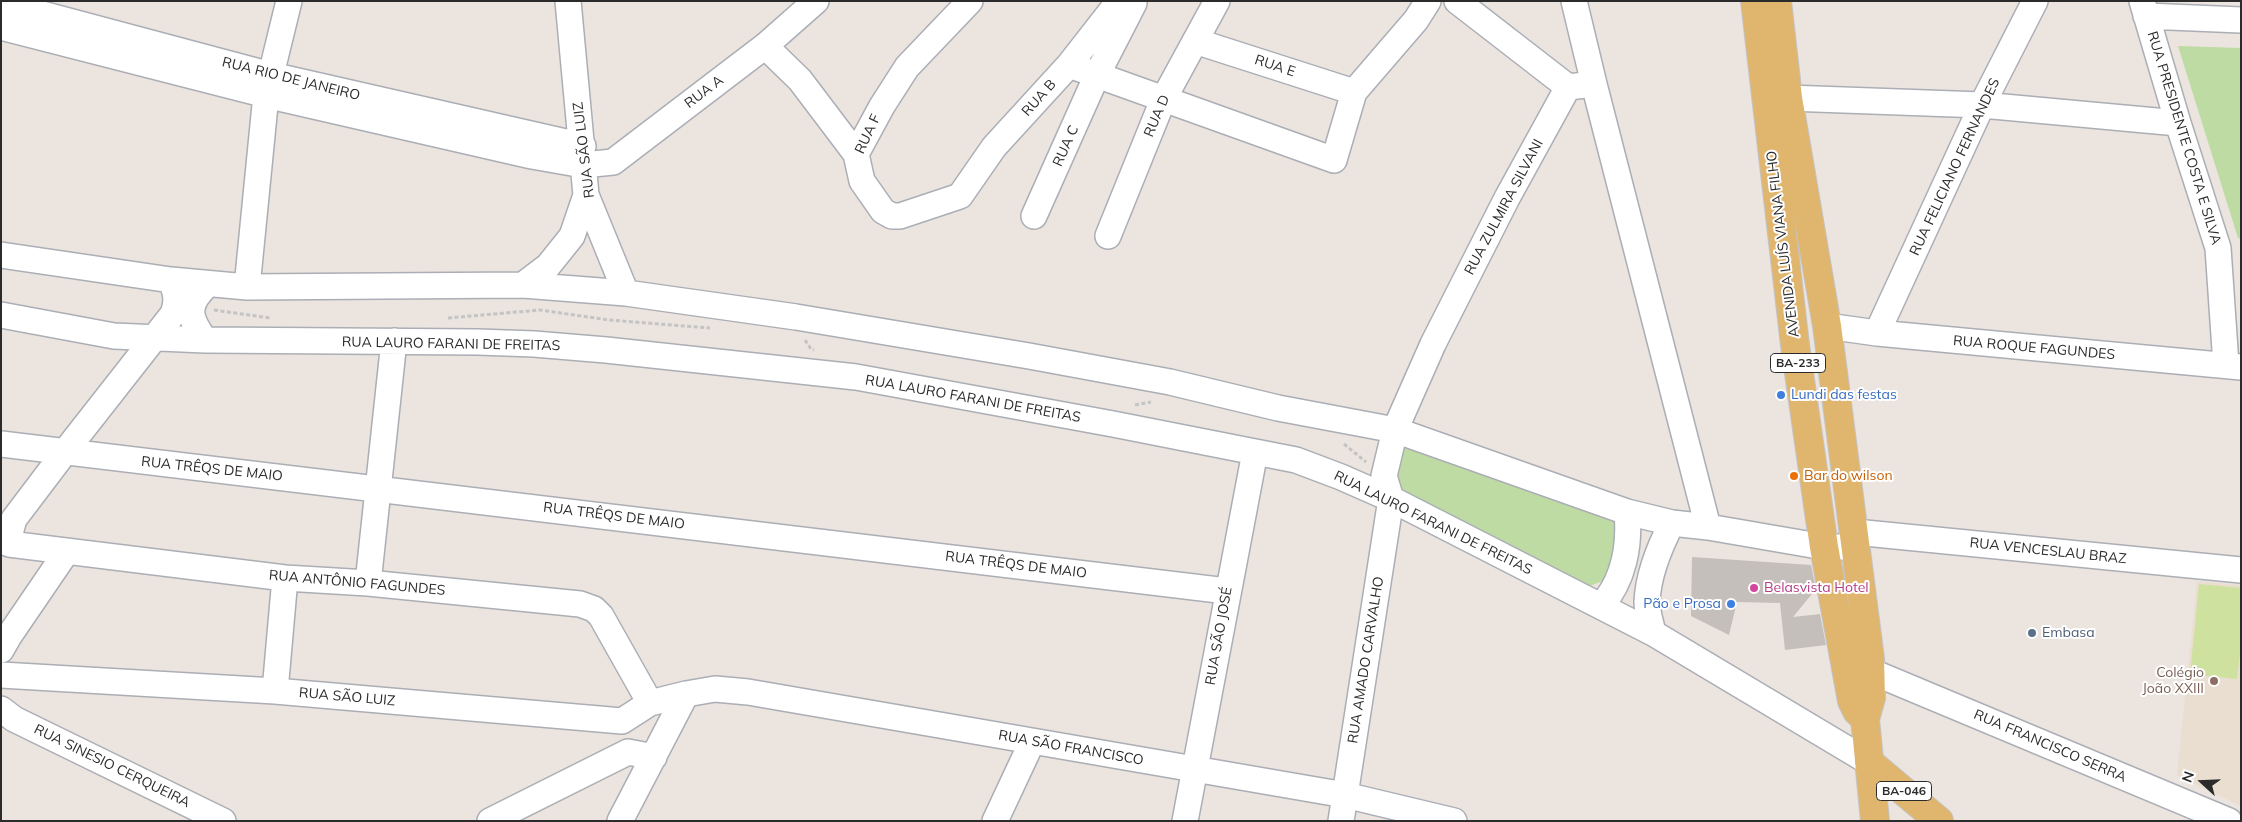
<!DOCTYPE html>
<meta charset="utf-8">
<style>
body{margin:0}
#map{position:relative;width:2242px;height:822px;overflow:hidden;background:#ebe4df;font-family:Mulish,sans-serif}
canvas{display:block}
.frame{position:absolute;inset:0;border:2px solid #2b2b2b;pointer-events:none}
.north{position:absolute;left:2177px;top:757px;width:50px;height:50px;-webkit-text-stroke:4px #fff;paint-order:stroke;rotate:290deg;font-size:14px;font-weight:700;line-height:20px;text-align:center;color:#2b2b2b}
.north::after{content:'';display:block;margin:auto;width:18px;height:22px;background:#2b2b2b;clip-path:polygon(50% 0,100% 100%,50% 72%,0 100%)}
</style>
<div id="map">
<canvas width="2242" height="822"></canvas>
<div class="frame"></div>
<div class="north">N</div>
</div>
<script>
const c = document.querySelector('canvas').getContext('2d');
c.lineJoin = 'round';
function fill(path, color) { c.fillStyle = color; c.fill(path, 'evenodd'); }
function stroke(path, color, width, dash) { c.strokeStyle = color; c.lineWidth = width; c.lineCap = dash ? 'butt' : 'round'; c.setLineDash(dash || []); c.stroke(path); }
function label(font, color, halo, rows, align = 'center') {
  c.font = font + ' Mulish,sans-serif'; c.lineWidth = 4; c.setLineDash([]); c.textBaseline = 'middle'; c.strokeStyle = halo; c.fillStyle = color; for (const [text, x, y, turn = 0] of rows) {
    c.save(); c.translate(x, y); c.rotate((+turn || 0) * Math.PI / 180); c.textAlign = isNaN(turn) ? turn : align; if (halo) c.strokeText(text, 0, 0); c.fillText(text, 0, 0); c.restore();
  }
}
fill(new Path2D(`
 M2197,581L2241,585V806L2177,776Z`), '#eaded0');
fill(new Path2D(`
 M2178,46L2241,48V239L2238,238Z
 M1409,443L1614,514L1625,539L1605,580L1587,587L1396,489L1395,455Z`), '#bddba2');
fill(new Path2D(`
 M2199,584L2241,588V644L2237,679L2190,674Z`), '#cee19f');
fill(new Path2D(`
 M1692,557L1811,565L1816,589L1793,617L1820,614L1826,645L1785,650L1780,603L1737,602L1729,635L1691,616Z`), '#c4bfba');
const minor = new Path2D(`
 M568,1L586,195L626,293
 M970,1L907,67L882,106L856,154L862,181L883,211L892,216H900L960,196L994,147L1069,65L1119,1
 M1457,1L1568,87
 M2142,1L2178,123L2218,248L2226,365
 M1,3L271,75L583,146
 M2146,16L2241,20
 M1,27L266,95L532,156L583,165L613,162L765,46L816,1
 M1195,41L1354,92
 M765,46L800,80L856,154
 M1069,65L1334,160L1354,92L1416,20L1428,1
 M1594,84L1708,527
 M1788,98L1982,105L2178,123
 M1034,216L1097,75L1134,3L1132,1
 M1108,236L1163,100L1217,1
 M1,255L171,280L247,287L523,285L626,293L796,317L1029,356L1170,382L1278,408L1395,430L1627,512L1672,523L1708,527L1824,547H1855
 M171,280C176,293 178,301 173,314L64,453L14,519L11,530L9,544L285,578L368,583L580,604L594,609L601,616L650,703
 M523,285L548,266L572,236L586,195
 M247,287L266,95L289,1
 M1,315L114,336L205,340L478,342L534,344L606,350L856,377L1113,424L1296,460L1341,477L1391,499L1653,633L1869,762
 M1827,326L1877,333L2241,367
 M1877,333L1982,105L2035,1
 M205,340C189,318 185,306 207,285
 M1,444L1227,591
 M1855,532L2241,570
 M368,583L394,341
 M1601,606C1624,580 1630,545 1627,512
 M1653,633C1651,623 1647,612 1647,602C1648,575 1660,546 1672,523
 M1,650L9,636L67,551
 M1870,671L2229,821
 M1,675L275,691L622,721L650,703L686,694L715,689L748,692L1345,795L1454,821
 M275,691L285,578
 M1,709L14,719L223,821
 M490,821L628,752L654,757
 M620,821L686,694
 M995,821L1032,742
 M1185,821L1255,452
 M1341,821L1391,499L1384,476L1395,430L1433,344L1507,198L1568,87L1594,84L1574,1`);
const major = new Path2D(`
 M1755,1L1795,345L1824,547L1852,701L1857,711L1865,719
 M1777,1L1788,98L1827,326L1870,659L1871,698L1865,719L1875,821
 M1869,762L1939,821`);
stroke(minor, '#abaeb5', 28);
stroke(major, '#c4c4c4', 30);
stroke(new Path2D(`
 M214,310L270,318
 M448,318L540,310L609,320L710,328
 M805,340L811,349L814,350
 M1135,405L1151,402
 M1344,444L1366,462`), '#c4c4c4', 3, [4, 2.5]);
stroke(minor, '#fff', 25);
stroke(major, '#e0b66f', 28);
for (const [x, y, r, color] of [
 [1781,395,5,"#3f7fe0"],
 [1794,476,5,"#e8710a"],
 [1754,588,5,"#d1479c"],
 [1731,604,5,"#3f7fe0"],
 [2032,633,5,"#5c6f8a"],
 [2214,681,5,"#8d6e63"]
]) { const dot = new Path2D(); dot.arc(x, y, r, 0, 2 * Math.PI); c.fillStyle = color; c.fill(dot); stroke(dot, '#fff', 2); }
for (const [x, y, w] of [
 [1798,363,55],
 [1904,791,55]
]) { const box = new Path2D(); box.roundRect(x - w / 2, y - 9.5, w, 19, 4); c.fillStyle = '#fff'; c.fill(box); stroke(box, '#2b2b2b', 1); }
label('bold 12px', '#2b2b2b', null, [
 ["BA-233",1798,363],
 ["BA-046",1904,791]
]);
label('14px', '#2b2b2b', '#fff', [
 ["RUA E",1275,66,18],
 ["RUA RIO DE JANEIRO",291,79,14],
 ["RUA A",704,92,-37],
 ["RUA B",1039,98,-48],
 ["RUA D",1157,116,-67],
 ["RUA F",868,134,-65],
 ["RUA PRESIDENTE COSTA E SILVA",2184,138,73],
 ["RUA C",1066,146,-66],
 ["RUA SÃO LUIZ",584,150,-97],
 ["RUA FELICIANO FERNANDES",1955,167,-65],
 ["RUA ZULMIRA SILVANI",1504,207,-62],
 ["AVENIDA LUÍS VIANA FILHO",1783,244,-97],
 ["RUA LAURO FARANI DE FREITAS",451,344,1],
 ["RUA ROQUE FAGUNDES",2034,348,5],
 ["RUA LAURO FARANI DE FREITAS",973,399,10],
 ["RUA TRÊQS DE MAIO",212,469,6],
 ["RUA TRÊQS DE MAIO",614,516,7],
 ["RUA LAURO FARANI DE FREITAS",1433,523,26],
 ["RUA VENCESLAU BRAZ",2048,551,6],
 ["RUA TRÊQS DE MAIO",1016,565,7],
 ["RUA ANTÔNIO FAGUNDES",357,583,5],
 ["RUA SÃO JOSÉ",1219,636,-80],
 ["RUA AMADO CARVALHO",1366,660,-81],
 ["RUA SÃO LUIZ",347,697,5],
 ["RUA FRANCISCO SERRA",2050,746,23],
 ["RUA SÃO FRANCISCO",1071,748,10],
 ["RUA SINESIO CERQUEIRA",112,766,26]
]);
label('14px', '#366cbe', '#fff', [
 ["Lundi das festas",1791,395],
 ["Pão e Prosa",1721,604,"right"]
], 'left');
label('14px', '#c56008', '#fff', [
 ["Bar do wilson",1804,476]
], 'left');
label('14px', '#b23c85', '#fff', [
 ["Belasvista Hotel",1764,588]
], 'left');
label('14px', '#4e5e75', '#fff', [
 ["Embasa",2042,633]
], 'left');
label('14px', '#785e54', '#fff', [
 ["Colégio",2204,673],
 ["João XXIII",2204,689]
], 'right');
</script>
